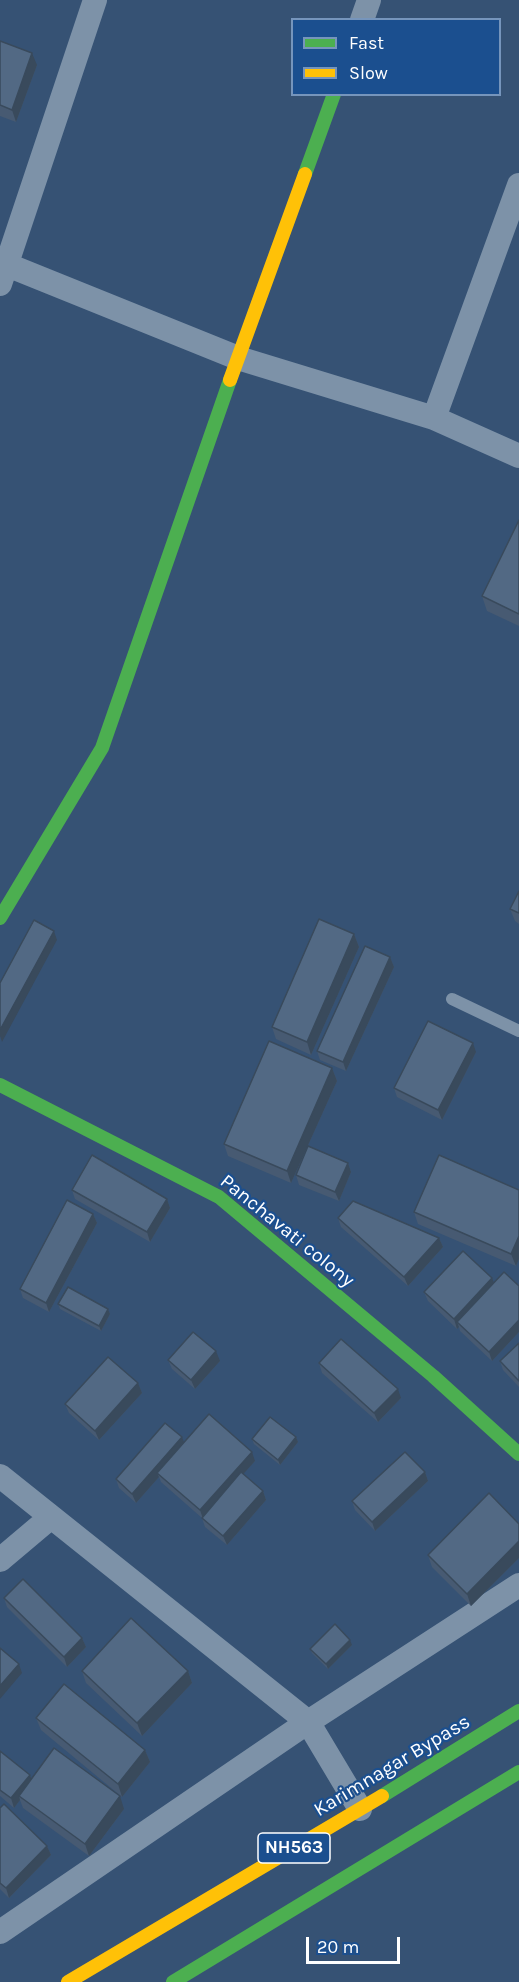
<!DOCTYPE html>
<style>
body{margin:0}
#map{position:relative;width:519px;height:1982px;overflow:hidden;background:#365274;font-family:Karla,sans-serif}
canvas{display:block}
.legend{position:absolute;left:291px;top:18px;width:210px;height:78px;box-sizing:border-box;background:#1b4f8f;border:2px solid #7695bc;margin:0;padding:8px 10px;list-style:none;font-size:18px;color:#fff}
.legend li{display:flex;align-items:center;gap:12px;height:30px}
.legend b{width:30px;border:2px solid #7695bc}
.scale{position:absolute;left:306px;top:1937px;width:94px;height:27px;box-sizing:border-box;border:3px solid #fff;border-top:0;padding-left:8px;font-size:18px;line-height:21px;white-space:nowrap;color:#fff;-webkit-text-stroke:4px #1b4f8f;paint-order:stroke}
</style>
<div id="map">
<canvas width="519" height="1982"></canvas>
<ul class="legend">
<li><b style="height:8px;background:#4caf50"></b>Fast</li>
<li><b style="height:8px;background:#ffc107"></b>Slow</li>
</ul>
<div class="scale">20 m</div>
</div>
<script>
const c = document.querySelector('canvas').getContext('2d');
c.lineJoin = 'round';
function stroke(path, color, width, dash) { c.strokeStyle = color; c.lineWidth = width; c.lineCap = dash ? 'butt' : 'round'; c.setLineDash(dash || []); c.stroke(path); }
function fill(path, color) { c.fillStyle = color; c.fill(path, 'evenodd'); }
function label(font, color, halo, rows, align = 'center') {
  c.font = font + ' Karla,sans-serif'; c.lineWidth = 4.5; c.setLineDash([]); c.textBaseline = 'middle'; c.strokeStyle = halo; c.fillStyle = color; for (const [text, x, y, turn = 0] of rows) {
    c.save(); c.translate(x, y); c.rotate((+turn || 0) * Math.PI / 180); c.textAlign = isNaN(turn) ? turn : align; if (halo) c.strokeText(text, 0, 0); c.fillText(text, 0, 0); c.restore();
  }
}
stroke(new Path2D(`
 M452,999L519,1031`), '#7d92a8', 12);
stroke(new Path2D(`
 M362,20L369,0
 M0,262L238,358L434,418L519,456
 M0,284L95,0
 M434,418L519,185
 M0,1476L308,1722L360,1809
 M0,1560L51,1517
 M0,1932L308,1722L519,1585`), '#7d92a8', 24);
stroke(new Path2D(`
 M305,174L334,94
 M0,918L102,748L230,380
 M0,1085L219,1197L433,1376L519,1454
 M382,1796L519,1711
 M173,1982L519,1772`), '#4caf50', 14);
stroke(new Path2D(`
 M230,380L305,174
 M68,1982L382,1796`), '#ffc107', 14);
fill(new Path2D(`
 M0,41L37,65L16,122L0,116Z
 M519,520V626L487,611L482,596Z
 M519,891V924L515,921L510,909Z
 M354,934L359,947L311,1055L276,1039L272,1027Z
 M390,957L394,967L346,1071L320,1060L317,1051Z
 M476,1052L442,1120L397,1097L394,1088Z
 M332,1068L337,1081L291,1183L228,1156L224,1144Z
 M348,1163L351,1172L339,1201L299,1185L296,1175Z
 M72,1190L167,1199L170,1208L150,1242L75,1199Z
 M519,1190V1259L516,1266L418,1224L414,1212Z
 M93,1214L97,1223L49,1312L23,1298L20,1289Z
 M338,1218L439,1238L443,1247L408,1286L341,1227Z
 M494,1283L519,1286V1332L492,1361L460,1331L459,1327L457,1329L428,1301L424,1292Z
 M58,1304L108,1309L110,1314L101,1331L60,1309Z
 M519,1343V1387L503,1370L500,1361Z
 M168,1360L220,1361L195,1389L172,1369Z
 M319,1363L401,1398L378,1422L322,1373Z
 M138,1383L142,1393L99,1440L69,1413L65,1404Z
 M296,1437L298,1442L280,1465L254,1444L252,1439Z
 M184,1443L255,1461L243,1474L263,1491L266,1500L227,1545L205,1527L202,1518L161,1482L159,1477L136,1503L119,1488L116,1479Z
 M425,1472L428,1481L375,1531L355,1510L352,1501Z
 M519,1524V1558L471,1606L432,1567L428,1555Z
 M4,1598L82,1638L86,1647L67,1667L7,1607Z
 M352,1645L328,1669L312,1653L310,1649Z
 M82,1671H188L192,1683L142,1736L86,1683Z
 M36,1718L145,1750L150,1762L122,1797L41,1730Z
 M0,1751L30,1775L31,1779L124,1809L89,1856L23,1808L20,1800L14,1808L0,1796Z
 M0,1808L47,1846L51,1855L9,1898L0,1889Z`), '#475a72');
fill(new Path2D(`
 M32,53L37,65L16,122L12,110Z
 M54,931L57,940L2,1042L0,1036V1030Z
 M354,934L359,947L311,1055L307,1042Z
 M390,957L394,967L346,1071L343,1062Z
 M473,1043L476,1052L442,1120L438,1110Z
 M332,1068L337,1081L291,1183L287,1171Z
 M348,1163L351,1172L339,1201L335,1192Z
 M167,1199L170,1208L150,1242L147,1232Z
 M93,1214L97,1223L49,1312L46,1303Z
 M519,1236V1259L516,1266L511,1254Z
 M439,1238L443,1247L408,1286L404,1277Z
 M492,1278L496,1287L457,1322L459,1327L457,1329L454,1319Z
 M108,1309L110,1314L101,1331L99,1326Z
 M519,1320V1332L492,1361L489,1352Z
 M216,1351L220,1361L195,1389L191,1380Z
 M138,1383L142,1393L99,1440L95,1431Z
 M398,1389L401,1398L378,1422L374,1413Z
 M182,1437L186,1447L157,1473L159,1477L136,1503L132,1494Z
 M296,1437L298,1442L280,1465L278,1460Z
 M252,1452L255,1461L203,1519L200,1510Z
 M425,1472L428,1481L375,1531L372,1522Z
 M263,1491L266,1500L227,1545L223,1536Z
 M519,1541V1558L471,1606L467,1594Z
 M82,1638L86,1647L67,1667L64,1657Z
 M350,1640L352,1645L328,1669L326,1664Z
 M19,1664L22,1673L0,1699V1686Z
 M188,1671L192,1683L142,1736L137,1723Z
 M145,1750L150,1762L122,1797L118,1784Z
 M30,1775L33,1784L19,1796L20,1800L14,1808L11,1798Z
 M120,1796L124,1809L89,1856L85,1844Z
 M47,1846L51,1855L9,1898L6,1888Z`), '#394a5c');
const building = new Path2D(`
 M0,41L32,53L12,110L0,105Z
 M519,520V614L482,596Z
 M519,891V913L510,909Z
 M319,919L354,934L307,1042L272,1027Z
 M34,920L54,931L0,1030V983Z
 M365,946L390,957L343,1062L317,1051Z
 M428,1021L473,1043L438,1110L394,1088Z
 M269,1041L332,1068L287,1171L224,1144Z
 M308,1146L348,1163L335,1192L296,1175Z
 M92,1155L167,1199L147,1232L72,1190Z
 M439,1155L519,1190V1236L511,1254L414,1212Z
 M67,1200L93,1214L46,1303L20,1289Z
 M353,1201L439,1238L404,1277L338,1218Z
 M463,1251L492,1278L454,1319L424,1292Z
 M504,1272L519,1286V1320L489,1352L457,1322Z
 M68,1287L108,1309L99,1326L58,1304Z
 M193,1332L216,1351L191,1380L168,1360Z
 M341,1339L398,1389L374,1413L319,1363Z
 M519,1343V1381L500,1361Z
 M108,1357L138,1383L95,1431L65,1404Z
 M209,1414L252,1452L200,1510L157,1473Z
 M270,1417L296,1437L278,1460L252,1439Z
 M165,1423L182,1437L132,1494L116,1479Z
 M405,1452L425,1472L372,1522L352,1501Z
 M241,1472L263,1491L223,1536L202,1518Z
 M489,1493L519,1524V1541L467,1594L428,1555Z
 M23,1579L82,1638L64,1657L4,1598Z
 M131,1618L188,1671L137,1723L82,1671Z
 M335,1624L350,1640L326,1664L310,1649Z
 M0,1648L19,1664L0,1686Z
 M64,1684L145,1750L118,1784L36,1718Z
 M54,1748L120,1796L85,1844L19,1796Z
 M0,1751L30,1775L11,1798L0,1790Z
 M4,1804L47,1846L6,1888L0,1883V1808Z`);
fill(building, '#526984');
stroke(building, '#394a5c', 1.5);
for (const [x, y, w] of [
 [294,1848,72]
]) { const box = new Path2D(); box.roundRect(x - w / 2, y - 15, w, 30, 4.5); c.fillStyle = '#1b4f8f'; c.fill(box); stroke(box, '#fff', 1.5); }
label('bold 18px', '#fff', null, [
 ["NH563",294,1848]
]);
label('20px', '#fff', '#1b4f8f', [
 ["Panchavati colony",287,1231,39],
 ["Karimnagar Bypass",392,1766,-31]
]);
</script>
